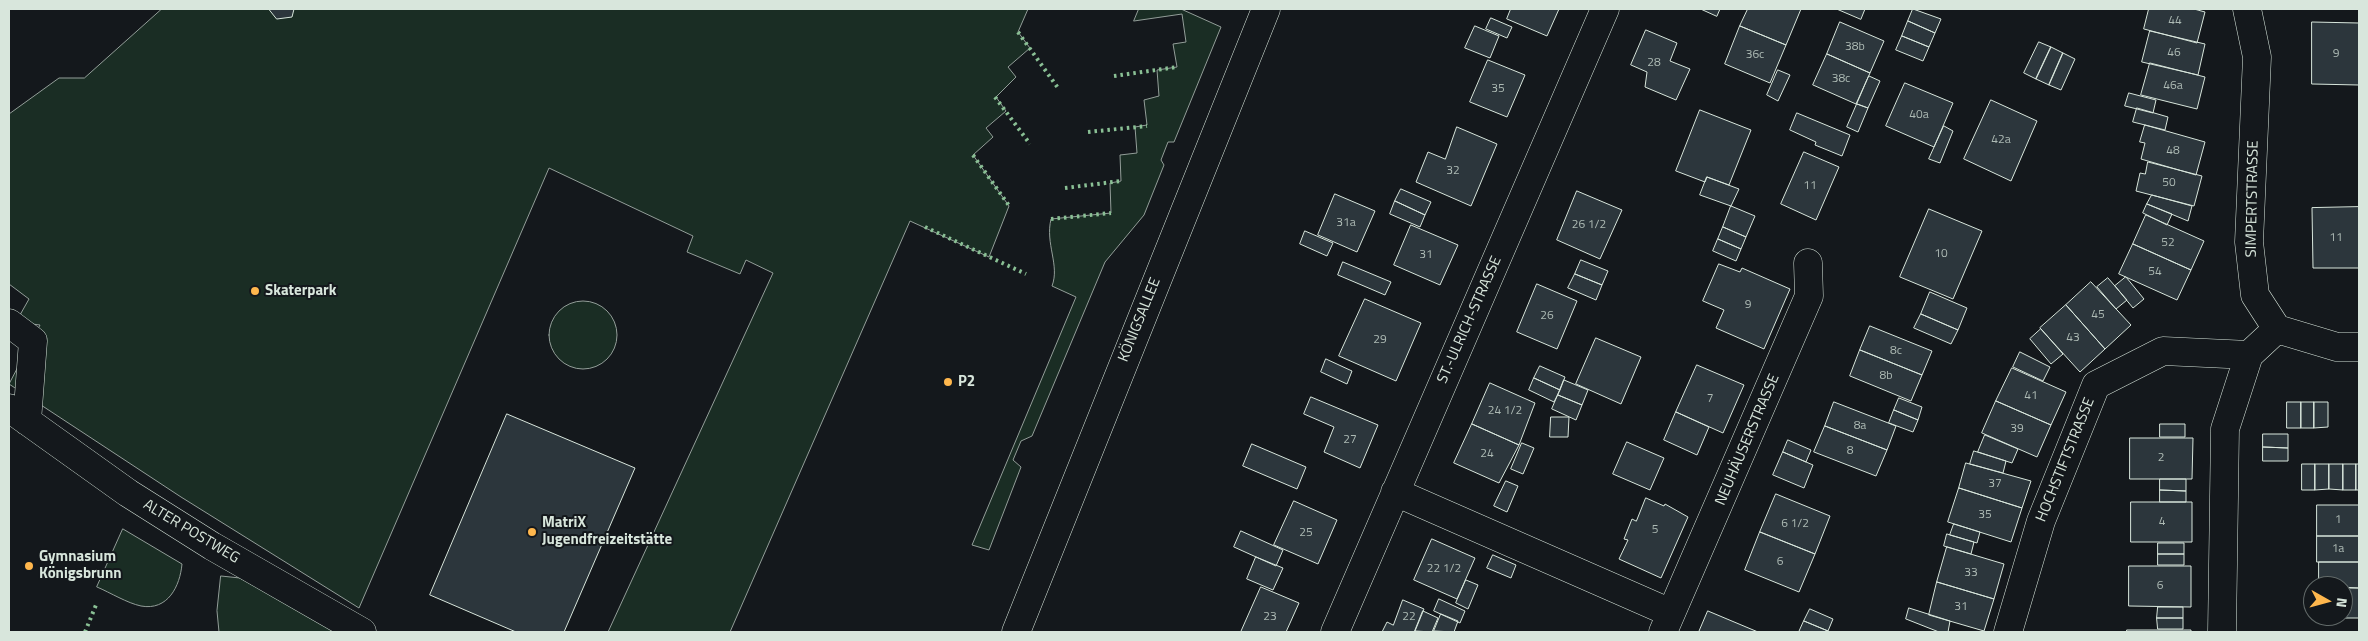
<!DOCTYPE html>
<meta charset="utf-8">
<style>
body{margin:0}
#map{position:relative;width:2368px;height:641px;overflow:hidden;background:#14181c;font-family:"Titillium Web",sans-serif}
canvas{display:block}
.frame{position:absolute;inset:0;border:10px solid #d8e6dc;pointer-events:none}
.north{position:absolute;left:2303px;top:576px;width:50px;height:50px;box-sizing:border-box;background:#14181c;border:1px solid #626a69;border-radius:50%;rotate:97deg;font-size:14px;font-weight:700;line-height:20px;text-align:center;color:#d8e6dc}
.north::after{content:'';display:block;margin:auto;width:18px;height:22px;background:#ffb74d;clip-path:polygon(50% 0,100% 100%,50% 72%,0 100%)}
</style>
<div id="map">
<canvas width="2368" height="641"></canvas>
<div class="frame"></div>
<div class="north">N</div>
</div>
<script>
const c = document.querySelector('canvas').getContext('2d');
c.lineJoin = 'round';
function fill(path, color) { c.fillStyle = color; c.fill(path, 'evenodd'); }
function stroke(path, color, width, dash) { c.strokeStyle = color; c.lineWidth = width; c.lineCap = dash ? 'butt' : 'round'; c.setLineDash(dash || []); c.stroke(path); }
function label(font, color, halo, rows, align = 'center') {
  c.font = font + ' "Titillium Web",sans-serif'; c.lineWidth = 4; c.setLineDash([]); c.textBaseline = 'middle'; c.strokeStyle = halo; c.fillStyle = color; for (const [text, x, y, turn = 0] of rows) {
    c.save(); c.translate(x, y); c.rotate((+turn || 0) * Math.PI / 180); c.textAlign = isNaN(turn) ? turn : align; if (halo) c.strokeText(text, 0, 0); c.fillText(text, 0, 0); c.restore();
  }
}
const green = new Path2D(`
 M162,9H1028L1018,32L1030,48L1008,67L1016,77L996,97L1006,111L986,128L993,137L973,155L1009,206L989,257L910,221L730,632H608L773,273L746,260L740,274L687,252L693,236L549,168L359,608L181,497L9,384L40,325L16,322L29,299L9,284V114L59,78H84Z
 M1139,9H1181L1221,27L1174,142H1168L1161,160L1164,165L1144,215L1105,262L1032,436L1021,441L1013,460L1021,467L989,550L972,545L1076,297L1052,286C1060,265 1045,244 1051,219L1111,213L1110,183L1121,181L1120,155L1137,153L1135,127L1147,125L1144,100L1159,96L1157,70L1177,67L1173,44L1186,42L1182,14L1134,21Z
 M549 335a34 34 0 1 1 68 0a34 34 0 1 1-68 0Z
 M123,529L182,564C180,586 168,611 141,606C127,603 111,593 97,587Z
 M221,576L240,578L339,632H219L217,611Z`);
fill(green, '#1a2d24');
stroke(green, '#939e99', 1);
const building = new Path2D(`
 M269,9H294L292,17L277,19Z
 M1511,9H1559L1547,36L1507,19Z
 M1701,9H1720L1717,16Z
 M1748,9H1801L1786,45L1740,26Z
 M1837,9H1865L1861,19Z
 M1913,9L1941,19L1935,33L1908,21Z
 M2149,9H2194L2205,12L2197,43L2144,29Z
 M1491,18L1512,27L1507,38L1486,29Z
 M1908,21L1935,33L1929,47L1902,36Z
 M1840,22L1884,41L1870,73L1827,54Z
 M2312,22L2359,23V85L2312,84Z
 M1475,26L1499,36L1490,58L1465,48Z
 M1740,26L1786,45L1770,83L1725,64Z
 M1646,30L1677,43L1670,61L1690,69L1676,100L1645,87L1647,72L1631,65Z
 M2150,31L2205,44L2198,75L2142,62Z
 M1902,36L1929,47L1923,61L1896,50Z
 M2039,42L2051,47L2036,79L2024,73Z
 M2051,47L2063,53L2049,85L2036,79Z
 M2063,53L2075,59L2061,90L2049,85Z
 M1827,54L1870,73L1856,104L1813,85Z
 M1488,60L1525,75L1507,117L1470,102Z
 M2150,63L2205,77L2197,109L2141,95Z
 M1778,70L1790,75L1778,101L1767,95Z
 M1869,76L1880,81L1868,108L1857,104Z
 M1905,83L1953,103L1934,147L1886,126Z
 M2129,93L2156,100L2153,113L2125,106Z
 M1991,100L2037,121L2011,181L1964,159Z
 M1857,104L1868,108L1858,132L1847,127Z
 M2137,108L2168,117L2165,130L2133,122Z
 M1700,110L1751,130L1729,185L1707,177L1705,182L1676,171Z
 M1797,113L1850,135L1842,156L1815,145L1816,142L1790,130Z
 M2145,125L2205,142L2196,175L2141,159L2145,143L2140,142Z
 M1944,126L1953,131L1940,163L1929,159Z
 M1457,127L1497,144L1471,206L1416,182L1428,152L1445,159Z
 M1804,152L1839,167L1816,220L1781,204Z
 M2148,162L2202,176L2194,206L2136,191L2140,173L2145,174Z
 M1707,177L1739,189L1731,206L1700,195Z
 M1401,189L1431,202L1425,215L1395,201Z
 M1577,191L1622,210L1600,259L1557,240Z
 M1335,194L1375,211L1357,252L1318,235Z
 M2152,195L2192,206L2188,221L2147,204Z
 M1395,201L1425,215L1420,227L1390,214Z
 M2147,204L2172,214L2167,225L2143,213Z
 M1731,206L1755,216L1746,237L1723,227Z
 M2359,207V268H2313L2312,208Z
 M1929,209L1982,231L1953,299L1900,277Z
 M2146,215L2204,241L2191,270L2133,244Z
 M1411,225L1458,245L1440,285L1394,265Z
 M1723,227L1746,237L1741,249L1718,239Z
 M1305,231L1333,243L1327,256L1300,244Z
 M1718,239L1741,249L1736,261L1713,251Z
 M2133,244L2191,270L2177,300L2119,274Z
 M1581,260L1608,271L1602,285L1575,274Z
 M1343,262L1391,282L1385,295L1338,275Z
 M1719,264L1740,272L1742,268L1790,289L1764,349L1716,328L1724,310L1703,301Z
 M1575,274L1602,285L1596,300L1568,288Z
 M2126,277L2144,299L2133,308L2115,286Z
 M2108,278L2127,300L2116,309L2097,287Z
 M2091,282L2131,325L2105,349L2066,305Z
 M1537,284L1577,301L1557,349L1517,332Z
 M1930,292L1967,308L1958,330L1921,314Z
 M1365,299L1421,323L1396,381L1339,356Z
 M2066,305L2105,349L2080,372L2040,328Z
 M1921,314L1958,330L1951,344L1914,328Z
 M1870,326L1932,351L1922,375L1860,350Z
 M2041,329L2063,354L2051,364L2030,339Z
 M1596,338L1641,357L1621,404L1576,384Z
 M1860,350L1922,375L1911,401L1850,376Z
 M2020,352L2050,367L2043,381L2013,367Z
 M1326,359L1352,371L1347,384L1321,372Z
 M1697,365L1744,385L1723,433L1676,412Z
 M1540,366L1565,377L1560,390L1534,378Z
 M2012,368L2066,392L2051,425L1996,401Z
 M1534,378L1560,390L1554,402L1529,390Z
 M1564,380L1588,390L1582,405L1558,395Z
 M1490,383L1535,403L1519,445L1472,424Z
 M1558,395L1582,405L1576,420L1552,409Z
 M1311,397L1378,425L1360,468L1324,452L1334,427L1304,414Z
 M1899,398L1922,407L1918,420L1894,410Z
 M1996,401L2051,425L2037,457L1982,433Z
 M1834,402L1896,426L1887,450L1825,426Z
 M2287,402H2301V428H2287Z
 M2301,402H2314V428H2301Z
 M2314,402H2328V427L2314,428Z
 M1894,410L1918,420L1913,432L1889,423Z
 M1676,412L1709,427L1697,455L1664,440Z
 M507,414L635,468L564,632H516L430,595Z
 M1551,417H1569L1568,437H1550Z
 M1472,424L1519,445L1499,483L1454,463Z
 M2160,424H2185V437H2160Z
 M1825,426L1887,450L1876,476L1814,452Z
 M2263,434H2288V448L2263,447Z
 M1985,435L2018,449L2012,463L1978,452Z
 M2130,438H2193L2192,479H2130Z
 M1788,440L1811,450L1806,462L1783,452Z
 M1627,442L1664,458L1650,490L1613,474Z
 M1522,443L1534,448L1523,474L1511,469Z
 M1252,444L1306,467L1297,489L1243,466Z
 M2263,447L2288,448V461H2263Z
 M1974,451L2006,461L2003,473L1970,464Z
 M1783,452L1813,465L1804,488L1773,475Z
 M1966,463L2031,481L2022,508L1959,488Z
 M2302,464H2315V490H2302Z
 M2315,464H2329V489L2315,490Z
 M2329,464H2343V490L2329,489Z
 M2343,464H2356V490H2343Z
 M2356,464H2359V490H2356Z
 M2160,479H2186V491L2160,490Z
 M1506,481L1518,486L1507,512L1494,506Z
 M1959,488L2022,508L2011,542L1948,522Z
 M2160,490L2186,491V502H2160Z
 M1776,494L1830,516L1815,554L1760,532Z
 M1646,498L1664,506L1665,504L1688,517L1661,578L1619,559L1628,540L1624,539L1632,519L1636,521Z
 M1294,501L1337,520L1318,564L1274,545Z
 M2131,502H2192V542H2131Z
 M2317,505H2359V536H2317Z
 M1954,524L1980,532L1977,543L1950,535Z
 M1241,531L1283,550L1276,566L1234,547Z
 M1760,532L1815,554L1799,592L1745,570Z
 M1947,534L1974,542L1971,554L1944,546Z
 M2317,536H2359V562H2317Z
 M1432,539L1475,558L1457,599L1414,580Z
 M2158,543H2184V554H2158Z
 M1947,547L2004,564L1994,599L1937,582Z
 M2158,554H2184V565H2158Z
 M1493,555L1516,565L1511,578L1487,568Z
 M1256,557L1283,568L1273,590L1247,579Z
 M2319,562H2359V588L2319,586Z
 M2129,566H2191V607L2129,606Z
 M1466,580L1478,585L1468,609L1456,603Z
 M1937,582L1994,599L1984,631L1929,615Z
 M1261,587L1299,603L1286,632H1241Z
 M2343,588H2359V618H2316V616H2343Z
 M1439,599L1465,611L1460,623L1434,611Z
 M1403,600L1424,609L1415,631L1417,632H1382L1387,622L1393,625Z
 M2158,607H2183V618H2157Z
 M1909,608L1950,621L1948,632H1939L1906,619Z
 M1810,609L1833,619L1828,631L1804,621Z
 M1423,611L1438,618L1432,632L1415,631Z
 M1708,611L1758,632H1699Z
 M1441,614L1458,621L1454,632L1434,631Z
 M2157,618H2183V629H2158Z
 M1804,621L1828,631L1827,632H1799Z
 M2127,630H2191V632H2127Z`);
fill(building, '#2c363c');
stroke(building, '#d8e6dc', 1);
const minor = new Path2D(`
 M2247,9L2257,57L2249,242L2255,295L2277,329L2337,347H2359
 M9,323L33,341L27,421
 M9,408L128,493L212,546L362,632
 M1395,492L1671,613
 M1016,632L1266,9
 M1335,632L1605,9
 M1663,632L1809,296L1808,263
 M2008,632L2041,521L2096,385L2163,351L2249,355L2277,329
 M2222,632L2225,429L2249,355`);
stroke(minor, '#d8e6dc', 29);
stroke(minor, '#14181c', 28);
stroke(new Path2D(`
 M1018,32L1058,88
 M1114,76L1177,67
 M995,97L1030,144
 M1088,132L1147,126
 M973,155L1010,207
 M1065,188L1121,181
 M1051,219L1111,213
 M925,227L1026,274
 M85,632L96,605`), '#8ac095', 4, [2.5, 4]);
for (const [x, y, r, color] of [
 [255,291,5,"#ffb74d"],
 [948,382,5,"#ffb74d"],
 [532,532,5,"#ffb74d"],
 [29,566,5,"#ffb74d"]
]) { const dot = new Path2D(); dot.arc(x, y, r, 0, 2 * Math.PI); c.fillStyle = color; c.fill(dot); stroke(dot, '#14181c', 2); }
label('12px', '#adbab4', null, [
 ["44",2175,21],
 ["38b",1855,47],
 ["46",2174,53],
 ["9",2336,54],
 ["36c",1755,55],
 ["28",1654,63],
 ["38c",1841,79],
 ["46a",2173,86],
 ["35",1498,89],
 ["40a",1919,115],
 ["42a",2001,140],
 ["48",2173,151],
 ["32",1453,171],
 ["50",2169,183],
 ["11",1810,186],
 ["31a",1346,223],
 ["26 1/2",1589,225],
 ["11",2336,238],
 ["52",2168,243],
 ["10",1941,254],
 ["31",1426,255],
 ["54",2155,272],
 ["9",1748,305],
 ["45",2098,315],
 ["26",1547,316],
 ["43",2073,338],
 ["29",1380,340],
 ["8c",1896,351],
 ["8b",1886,376],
 ["41",2031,396],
 ["7",1710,399],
 ["24 1/2",1505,411],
 ["8a",1860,426],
 ["39",2017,429],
 ["27",1350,440],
 ["8",1850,451],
 ["24",1487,454],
 ["2",2161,458],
 ["37",1995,484],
 ["35",1985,515],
 ["1",2338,520],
 ["4",2162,522],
 ["6 1/2",1795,524],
 ["5",1655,530],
 ["25",1306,533],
 ["1a",2338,549],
 ["6",1780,562],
 ["22 1/2",1444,569],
 ["33",1971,573],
 ["6",2160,586],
 ["31",1961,607],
 ["23",1270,617],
 ["22",1409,617]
]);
label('15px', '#d8e6dc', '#14181c', [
 ["SIMPERTSTRASSE",2253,199,-89],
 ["KÖNIGSALLEE",1140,320,-68],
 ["ST.-ULRICH-STRASSE",1470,320,-66],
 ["NEUHÄUSERSTRASSE",1748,440,-67],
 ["HOCHSTIFTSTRASSE",2066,460,-68],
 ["ALTER POSTWEG",191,532,31]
]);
label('bold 15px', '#d8e6dc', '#14181c', [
 ["Skaterpark",265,291],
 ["P2",958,382],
 ["MatriX",542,523],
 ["Jugendfreizeitstätte",542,540],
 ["Gymnasium",39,557],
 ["Königsbrunn",39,574]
], 'left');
</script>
